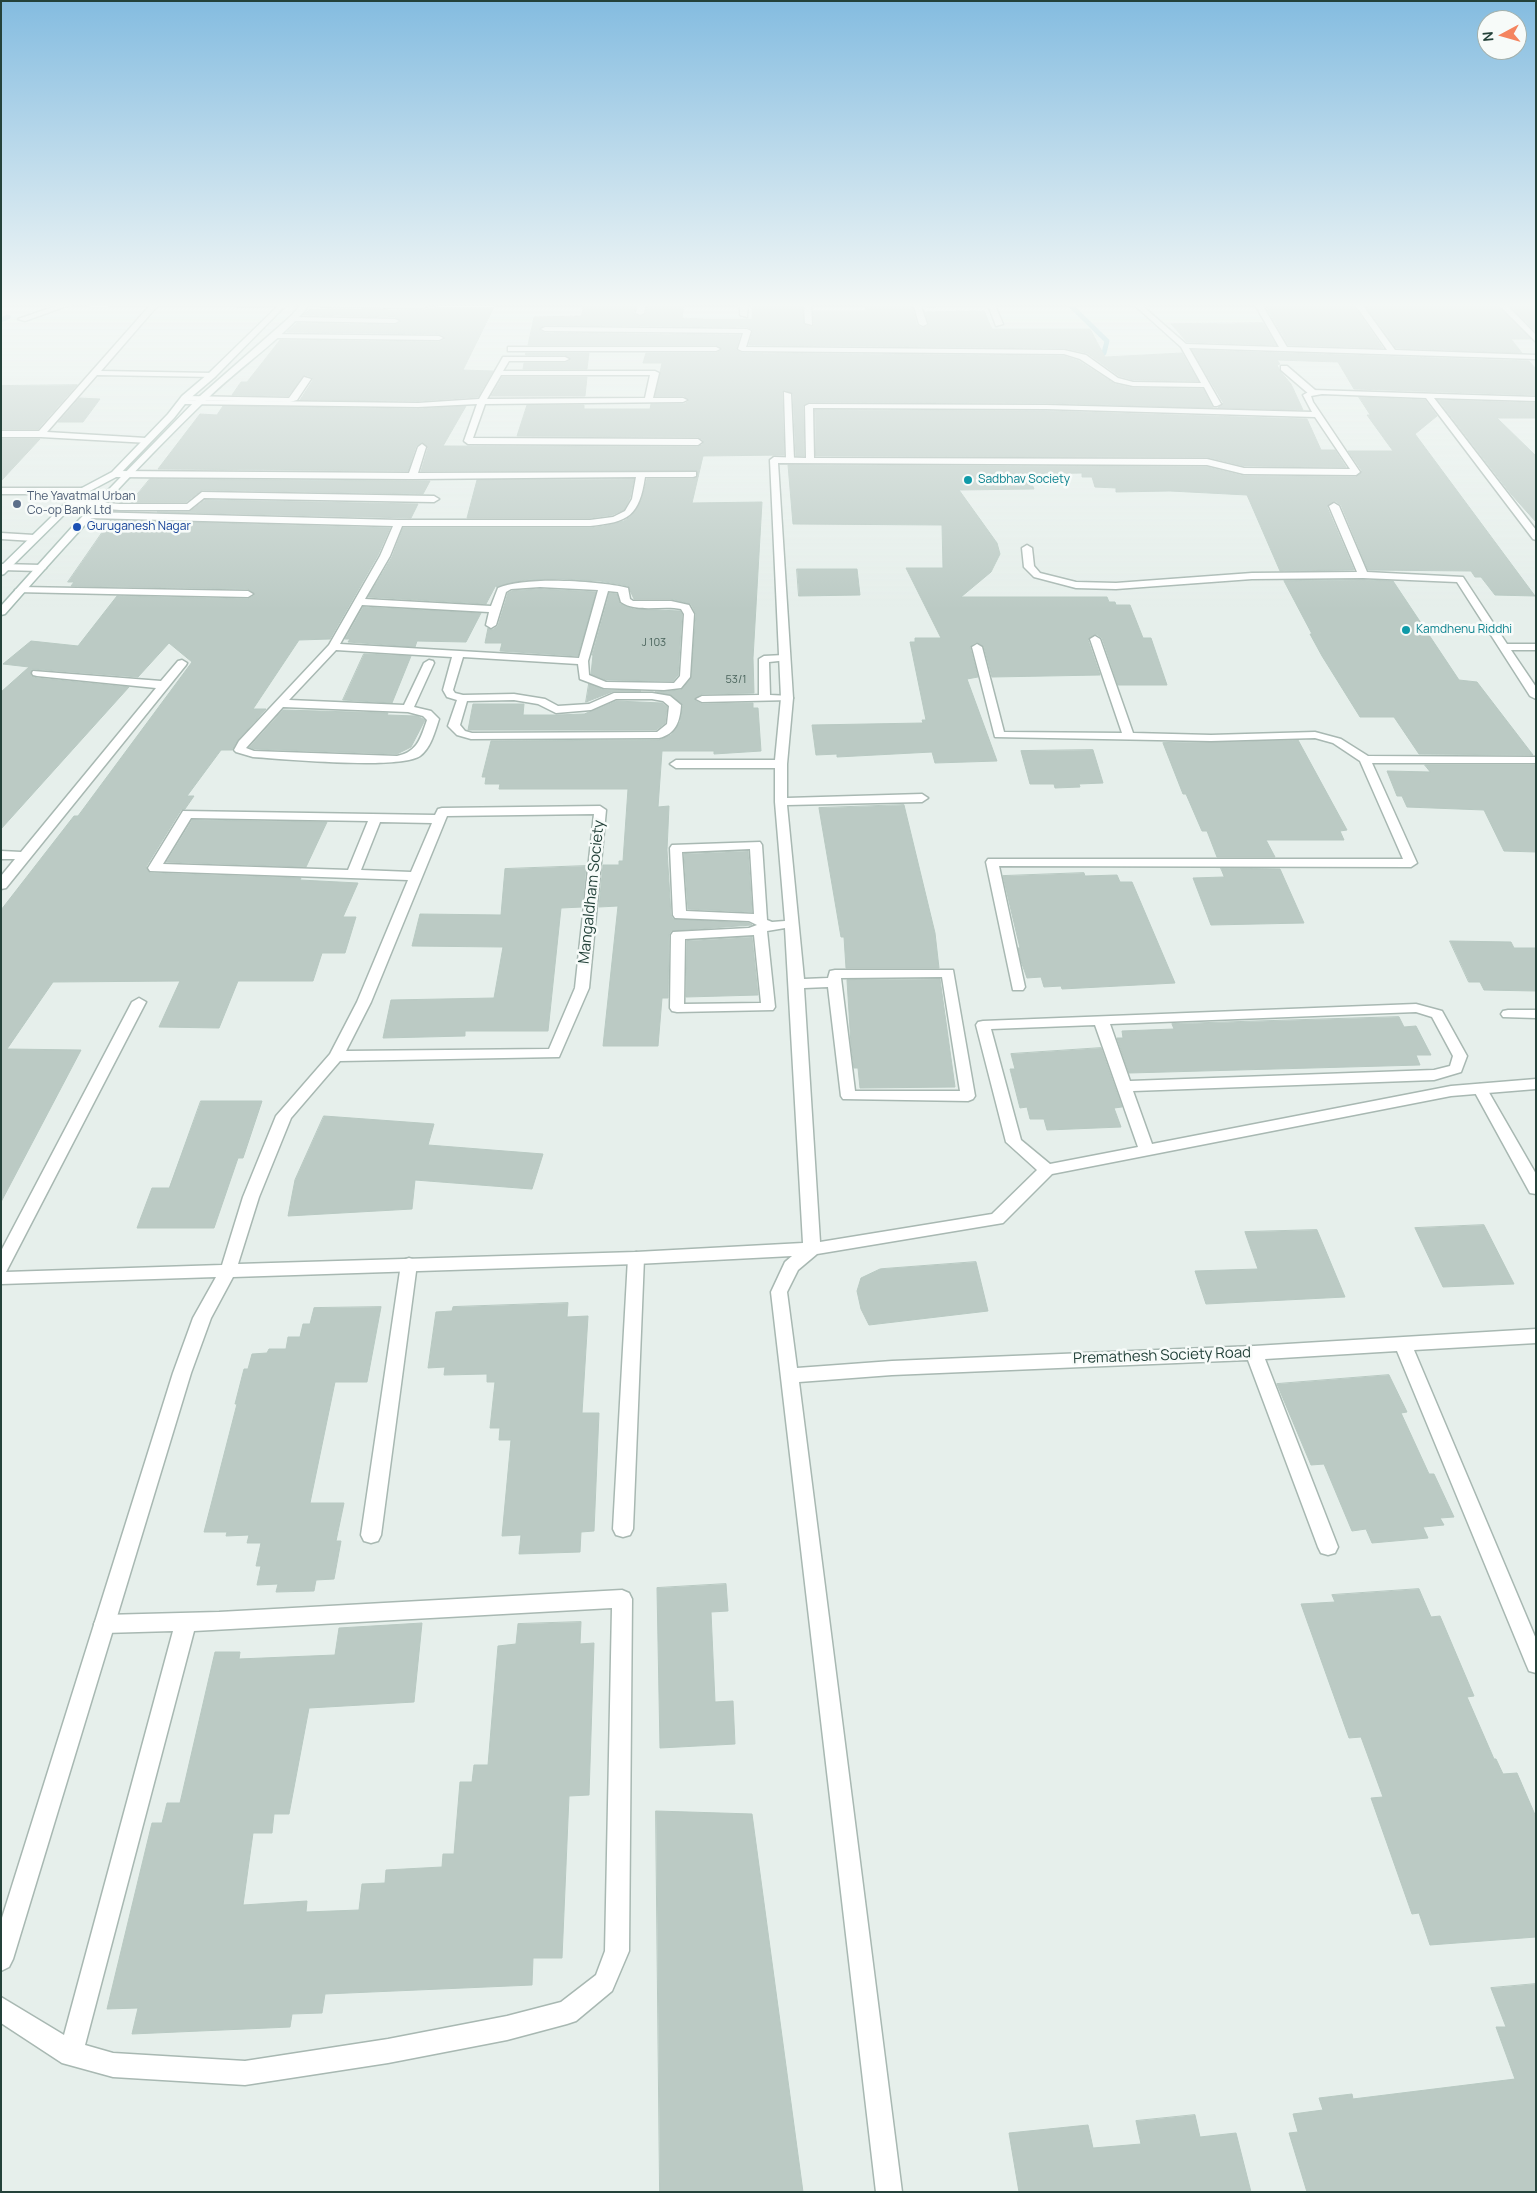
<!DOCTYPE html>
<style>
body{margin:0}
#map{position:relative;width:1537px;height:2193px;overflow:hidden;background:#e6efeb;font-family:Manrope,sans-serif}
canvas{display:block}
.frame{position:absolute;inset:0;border:2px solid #24423a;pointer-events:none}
.north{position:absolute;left:1477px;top:10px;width:50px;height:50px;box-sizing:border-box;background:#f7fbf9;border:1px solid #a3b1ad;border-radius:50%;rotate:264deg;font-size:14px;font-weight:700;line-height:20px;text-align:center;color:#24423a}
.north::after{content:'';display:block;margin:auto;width:18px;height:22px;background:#f4845f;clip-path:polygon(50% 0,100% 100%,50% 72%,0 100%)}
</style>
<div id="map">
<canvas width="1537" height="2193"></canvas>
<div class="frame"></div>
<div class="north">N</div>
</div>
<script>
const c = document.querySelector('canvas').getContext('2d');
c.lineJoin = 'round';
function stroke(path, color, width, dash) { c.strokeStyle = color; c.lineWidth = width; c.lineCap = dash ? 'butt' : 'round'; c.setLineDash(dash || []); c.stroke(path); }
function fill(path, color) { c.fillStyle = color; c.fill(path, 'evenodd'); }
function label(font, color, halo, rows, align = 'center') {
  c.font = font + ' Manrope,sans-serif'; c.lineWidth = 5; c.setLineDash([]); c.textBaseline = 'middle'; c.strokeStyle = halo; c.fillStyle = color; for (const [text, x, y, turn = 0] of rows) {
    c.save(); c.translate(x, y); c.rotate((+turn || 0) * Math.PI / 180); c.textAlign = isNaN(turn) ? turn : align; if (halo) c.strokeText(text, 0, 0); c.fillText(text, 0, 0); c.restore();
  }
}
stroke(new Path2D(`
 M1068,303L1107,341L1104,353
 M1,320L8,317`), '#8ec9d4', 5);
const building = new Path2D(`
 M585,303H636L634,314L639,317L646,313L648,303H684L682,318L703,319H752V303H802L804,324L811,327L814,325L813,311H866L864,303H911L917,325L922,328L929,325L925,312L984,311L992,329H1090L1105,357L1182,353L1198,381L1133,380L1119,376L1087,353L1064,348L749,345L753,330L747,327L545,325L539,330L545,333L740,335L736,350L742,353L1064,356L1079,361L1115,384L1133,388L1203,389L1213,408L1046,403L809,402L803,406L804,456H796L793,394L785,390L782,392L784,455L703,456L692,503L762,502L753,658L754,693L702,694L694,700L702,704L753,703V708H758L761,751L714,754V751H662L658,807L669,806L667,850L671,915L673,919L749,923L752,925L671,931L669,935L668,998H662L658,1046H603L618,906L599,907L603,865H619V861H623L628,789H499L500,784H485L486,777H482L491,741L659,740L671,735L680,722L683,705L671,695L655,692L681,690L691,678L696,614L691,604L671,599H634L628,586L600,581L563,579L525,580L496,587V585L486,604L368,597L392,557L403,528H590L604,526L624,521L631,516L641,501L647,479H693L698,477L697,471H421L428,448L422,442L416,446L408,471L158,469L200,414L217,415L223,406L418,409L466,406L443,446L698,447L703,444V440L698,437L517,436L527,405H584V409H650L651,404H684L689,401L684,396H655L662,363H643L646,353H716L722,350L716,345H528L534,317L581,316Z
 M1264,303H1352L1383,348L1288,345Z
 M1363,303H1495L1531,339H1511L1522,353L1396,348Z
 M1507,303H1536V332Z
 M439,307H494L463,370L493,371L478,397L418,401L300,400L313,380L312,377L305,375L288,396L232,395L241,382H247L280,340L439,342L445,339L439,334L287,332L297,323L395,325L401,322L395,317L303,315L311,309L423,310Z
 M1263,323L1276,345L1187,342L1171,324Z
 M1192,350L1529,361L1536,369V395L1354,389L1338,362L1277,360L1280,364L1277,365L1280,371L1291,384L1303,410L1218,408L1223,403Z
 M526,353H589L587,369H523L524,363H565L571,360L565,355H526Z
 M502,377H587L585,396H491Z
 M77,385L38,429H1V386Z
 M1359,397L1425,400L1437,416L1415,434L1535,596L1495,595L1481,577H1475L1471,571L1368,570L1341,505L1335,501L1327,507L1354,570L1280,571L1247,495L1170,491L1116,492V488L1095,487L1092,477H1082V473L1028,474L1034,489L959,490L997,543L1000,554L991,572L961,597H1107L1109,602H1115L1116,605H1130L1143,638H1151L1167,685H1118L1102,638L1096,634L1088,640L1100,675L992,677L984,647L976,642L970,647L978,677L967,679L997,761L935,763L932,752L837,757V754L816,755L812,725L923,723L922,720H926L910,642H915V638H941L906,568H943L942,525L793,524L788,465L1207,467L1244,476L1356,477L1362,471L1348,451H1393L1367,415H1370Z
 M79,398L100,399L83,422H58Z
 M1438,400L1536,403V418H1497L1536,456V522L1511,494Z
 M815,410L1046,411L1307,419L1321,450H1335L1346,467L1244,466L1207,457L816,456Z
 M1,439H40L1,481Z
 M150,479L413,481H430L423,494L202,490L186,502H131Z
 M634,479L630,498L624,510L612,515L590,518H467L477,480Z
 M205,500L418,504L411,518L157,512H189Z
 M111,520L390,528L378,555L330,639L299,640L253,709H266L238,740L232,750H221L187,796H194L185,809L181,810L146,867L150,873L301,878L300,880L358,883L343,917H356L345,953H322L313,981H238L219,1028L159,1027L180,981L53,982L7,1049L81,1050L1,1202V910L74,816H78L192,662L169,643L138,677L32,669L31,676L37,678L129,687L1,829V692L29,667L3,664L31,641L78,646L117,596L248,599L255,595L248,589L71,586L74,582H68Z
 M797,569H857L860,595L799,596Z
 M1363,580L1393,581L1459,680L1477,682L1533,755L1419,754L1394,717H1360L1322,656L1310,634H1312L1284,581Z
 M540,589L596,592L578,656L500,651L502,643H485L488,628L492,630L498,626L508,593L512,591Z
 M609,593L617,594L620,604L634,609L680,611L682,614L678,675L673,681L606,680L591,674L593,655H592Z
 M363,607L481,613L466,642L417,641L415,647L348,642L350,639H345Z
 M364,654L411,656L392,703L343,700Z
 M589,684L604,690L641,691H614L586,702Z
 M616,701L662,703L667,707L665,723L656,730H468L473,704H524L523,715H556L584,714Z
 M283,710L388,713L387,715L417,716L425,720L411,747L397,754L254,749L249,747Z
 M1298,740L1347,830L1340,831L1344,840H1266L1275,857H1217L1207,831H1202L1186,794H1183L1163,743Z
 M1093,750L1103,783L1079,784L1080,787L1055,788L1054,784H1030L1021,751Z
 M1425,765H1536V852L1504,851L1484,810L1407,807L1402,796H1397L1387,771L1430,772Z
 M904,805L935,933L939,968H846L844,937H841L819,808Z
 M192,820L327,822L306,867L166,862Z
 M748,851L752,912L688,909L684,854Z
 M586,866L582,907L561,908L548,1031H465V1036L383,1038L391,1000L494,998L503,947L412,946L420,914L501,915L505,869Z
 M1221,868L1280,869L1304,923L1211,925L1193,878L1224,877Z
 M1084,873L1085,876L1117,875L1120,882H1132L1175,983L1062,989L1061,986L1044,987L1041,977L1027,978L1021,961L1018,948H1020L1003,876Z
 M752,937L758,995L686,997L687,941Z
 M1450,941L1511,942L1514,948H1536V991L1484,990L1480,982H1469Z
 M940,979L955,1087L860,1088L858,1068H854L851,1045L847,980Z
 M1399,1017L1404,1027L1416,1026L1431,1055H1416L1420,1065L1129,1073L1117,1038H1123L1122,1031L1174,1029L1172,1024Z
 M1101,1048L1122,1107L1114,1108L1121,1127L1047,1130L1044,1119H1030L1027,1107L1020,1108L1010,1069H1015L1011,1054Z
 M201,1101H262L243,1158H238L214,1228H137L152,1188H169Z
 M324,1116L434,1124L428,1145L543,1154L532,1189L415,1180L412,1209L288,1216L295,1180Z
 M1484,1225L1514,1284L1443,1287L1415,1228Z
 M1317,1230L1345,1297L1206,1304L1195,1271L1258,1269L1245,1232Z
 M976,1262L988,1311L869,1325L861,1309L857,1291L861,1278L880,1269Z
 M568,1303L567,1317L588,1316L582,1413H599L594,1531L581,1532L580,1552L519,1554L521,1535L502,1536L511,1440H499L500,1428H490L495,1382H487V1374L444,1375L445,1367L428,1368L436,1312L452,1311L453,1307Z
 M381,1307L367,1382H335L310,1503H344L336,1541H341L334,1579L316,1580L314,1591L276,1592L278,1584L257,1585L261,1566H256L261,1543H247L249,1535L226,1536L227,1532H204L237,1404H235L244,1369H248L252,1354L267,1353L269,1349H286L288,1337H300L303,1324H310L314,1308Z
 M1389,1375L1407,1412L1401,1413L1429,1474H1434L1454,1517L1440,1518L1444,1525L1423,1527L1428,1538L1372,1543L1366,1529L1352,1531L1324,1464L1311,1465L1277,1384Z
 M726,1584L728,1611L711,1612L715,1702L733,1701L735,1744L660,1748L657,1588Z
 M1419,1589L1431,1617L1440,1616L1474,1696L1467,1697L1494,1759H1496L1503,1774L1517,1773L1536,1817V1937L1430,1945L1419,1913L1412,1914L1371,1798L1383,1797L1361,1737L1349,1738L1301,1604L1335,1602L1332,1595Z
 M581,1622L580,1644L594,1643L589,1795L569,1796L562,1958H533L532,1985L325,1994L322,2013L292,2014L290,2027L132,2034L138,2008L107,2009L152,1823H162L167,1803H180L215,1652H240L239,1659L335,1655L339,1628L422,1623L414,1702L309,1708L289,1814H274L272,1833H253L243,1905L307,1901L306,1912L359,1910L362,1884L385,1883L386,1870L442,1867L443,1854H454L460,1782H472L474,1765H488L498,1646L516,1644L518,1624Z
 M656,1811L752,1814L803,2192H660Z
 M1536,1984V2192H1307L1289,2133L1298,2132L1293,2114L1323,2110L1319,2098L1352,2094L1353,2099L1515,2079L1496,2027H1506L1491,1988Z
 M1195,2115L1200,2137L1236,2133L1251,2192H1019L1009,2133L1088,2125L1093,2148L1141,2144L1136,2121Z`);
fill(building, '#bbcac4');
stroke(building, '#b8c9c2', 1);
const lane = new Path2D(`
 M638,303H646L644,313L640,315L636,313Z
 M740,303H748L747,317L740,315Z
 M804,303H811L812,325L805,323Z
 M913,303H994L1003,324L996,326L988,305L921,306L927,324L923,326L919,324Z
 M503,357H565L569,359L565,361H509L503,371H655L659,373L653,398H683L687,400L683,402L485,404L473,438L698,439L702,442L698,445L468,444L464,441L477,404L418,407L414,405L418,403L479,399ZM501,375H650L645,398L487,399Z
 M1281,366H1287L1315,390V394H1309L1281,370Z
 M304,377L311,379L297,400L290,402L185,400L181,398L185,396L289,398Z
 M784,392L791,394L794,459L790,462L786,459Z
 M202,492L434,496L439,499L434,502L204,498L189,510H120L72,506L67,503L72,500L120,504H187Z
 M1,533L34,535L39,538L34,541L1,539Z
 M784,655L788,656L789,658L788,660L769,662L770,695L791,696L793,698L791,700L702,702L696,699L702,696L759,695V659L764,656Z
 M1508,1010H1536V1018L1503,1017L1501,1014L1503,1011Z
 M1480,1084L1485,1086L1487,1089L1536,1174V1194L1530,1193L1473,1089L1475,1086Z
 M636,1252L642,1254L644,1258L633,1529L630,1535L623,1537L616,1535L613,1529L628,1258L630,1254Z
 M409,1258L415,1260L417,1264L381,1535L378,1541L371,1543L364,1541L361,1535L401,1264L403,1260Z
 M622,1590L629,1593L632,1599L629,1951L612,1991L576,2021L567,2024L507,2040L388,2063L245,2085L113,2077L62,2063L1,2023V1997L64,2035L173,1631L104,1633L97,1630L94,1624L97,1618L104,1615L219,1612ZM612,1608L605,1951L596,1975L561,2002L507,2016L388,2039L245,2061L113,2053L85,2045L194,1631Z`);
const street = new Path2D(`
 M65,303H75L25,321L18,319Z
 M152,303L159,304L101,371L212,373H215V377L97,375L47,432L146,438L150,441L149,443L41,437H1V431H39Z
 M302,303L423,304L427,306L423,308L305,306H302Z
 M1132,303H1139L1186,344L1279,347L1254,303H1261L1287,347L1387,350L1354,303H1361L1395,350L1536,355V359L1189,348L1221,404L1217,406H1214L1204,387L1133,386L1115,382L1080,359L1064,354L742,351L738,349L743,333L545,331L541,329L545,327L747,329L751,331L746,347L1064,350L1086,355L1118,378L1133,382L1201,383L1181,347Z
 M1497,303H1505L1536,335V342Z
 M290,317L395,319L399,321L395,323L293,321L289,319Z
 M271,334L439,336L443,338L439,340L274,338H271Z
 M508,347H716L720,349L716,351H508Z
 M1312,390L1536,397V401L1434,398L1536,530V540L1533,539L1426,398L1322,394L1311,396L1313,402L1360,472L1356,475L1244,474L1207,465L778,463L793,698L787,764V798L922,794L928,798L922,802L787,805L804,979L828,978L830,971L835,970H953L975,1096L973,1099L968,1101L843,1099L841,1096L828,987L804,988L820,1242L992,1214L1037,1170L1006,1142L976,1025L978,1022L983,1021L1416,1004L1442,1011L1467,1056L1461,1072L1434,1080L1133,1091L1152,1144L1451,1086L1536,1079V1089L1451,1096L1052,1174L1003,1223L817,1254L798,1270L787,1292L797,1368L892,1361L1254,1346L1536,1329V1343L1414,1350L1536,1639V1673L1529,1671L1526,1664L1397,1351L1265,1359L1338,1547L1335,1553L1328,1555L1321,1553L1318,1547L1248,1360L892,1375L799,1382L902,2192H876L771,1292L785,1262L792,1256L636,1264L233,1277L211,1318L191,1373L13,1959L9,1967L1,1971V1921L173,1373L193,1318L216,1277L1,1284V1251L132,1002L139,998L146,1002L6,1272L222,1265L243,1197L276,1116L330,1054L357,1002L408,880L150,871L148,868L183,811L435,815L438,809L442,808L600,806L606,810L589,988L559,1057L340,1061L291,1118L259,1197L238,1264L636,1252L803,1243L785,928L767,931L775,1007L773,1010L677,1012L672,1011L670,1008L671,935L673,932L749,928L757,925L749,921L675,918L673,915L670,848L672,845L760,842L762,845L767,920L772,922L785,921L775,802V768H676L670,764L676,760H775L781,698L770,460L774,457L806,458L805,406L809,404L1046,405L1312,412L1303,395ZM813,408L1046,409L1315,417L1350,469L1244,468L1207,459L814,458ZM594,814L575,988L549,1049L346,1051L371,1002L447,816ZM191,818L368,821L348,870L163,864ZM380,822L432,823L411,872L361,870ZM750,849L754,914L686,911L682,852ZM754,935L761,1003L684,1004L685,939ZM942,977L960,1091H855L841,978ZM1416,1012L1432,1017L1453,1056L1450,1066L1434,1070L1130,1081L1110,1024ZM1095,1025L1138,1147L1050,1164L1021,1140L991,1029Z
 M180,400L418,403L422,405L418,407L183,404H180Z
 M422,444L426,447L418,473L696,472V476L693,477H645C639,516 629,522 590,526H402L390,556L365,599L491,606L498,588C525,576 600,581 628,588L630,599L633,601H671L689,605L694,614L690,677L681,688L664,690L604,688L580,679L578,664L463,657L453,690L455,693L463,695L514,694L545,699L558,706L589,704L614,693H652L670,696L681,705C680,721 676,734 659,738L471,739L457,735L448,726L457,700L447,697L443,690L452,657L336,650L289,700L404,705L424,663L429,660L433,661L434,663L414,707L431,711L439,719C435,731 431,748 420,756C399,770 284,759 253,757L236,752L234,750L239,741L329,645L380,556L393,526L89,518L84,515L89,512L399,520H590L613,517L625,511L632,499L636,477L413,479L115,477L111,474L115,471L409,473L418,447ZM540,587L598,590L579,658L340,644L362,605L489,612L486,625L491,628L496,625L506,592L511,589ZM608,591L618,592L621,602C637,613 663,605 681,609L684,614L680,676L674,683L606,682L589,675L588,661ZM616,699H652L663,701L669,706L667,724L657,732L472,733L465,731L460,725L467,701L514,700L538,704L556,713L591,710ZM283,707L408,712L423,716L427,720C421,737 418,752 397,756L254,751L246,748Z
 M1,488H83L87,491L83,494H1Z
 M1334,503L1339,506L1367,572L1463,577L1507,644H1536V650H1511L1536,687V699L1530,696L1457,582L1363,578L1252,579L1116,589L1076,588L1034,577L1024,567L1022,548L1027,545L1032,548L1034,566L1040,573L1076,582L1116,583L1252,573L1357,572L1329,506Z
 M1,564L41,565L46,568L41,571L1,570Z
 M20,587L248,591L253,594L248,597L16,592L15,590Z
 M1095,636L1100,639L1133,733L1211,735L1315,732L1341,739L1368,756L1536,757V763H1372L1417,863L1411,867L999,866L1025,987L1023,990H1013L986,862L988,859H1403L1360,761L1333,743L1315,738L1211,741L995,737L972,647L977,644L982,647L1004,732L1122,733L1090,639Z
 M182,660L187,663L186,665L6,888L1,889V876L15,859H1V851L21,852L156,688L37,676L33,675L32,673L33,671L161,681L178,661Z`);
const secondary = new Path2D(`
 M86,303L295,304L285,306L215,377L188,400L174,418L118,476L86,493L4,574L1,575V566L80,489L112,472L168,414L182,396L209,373L278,306L90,305Z
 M303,303H311C281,341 239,367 205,401C135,469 69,541 5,614L1,615V606L74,525L200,396L290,317Z`);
stroke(lane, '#a8b8b2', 3);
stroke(street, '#a8b8b2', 3);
stroke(secondary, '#a4bbb3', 3);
fill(lane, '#fff');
fill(street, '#fff');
fill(secondary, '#fff');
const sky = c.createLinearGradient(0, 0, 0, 610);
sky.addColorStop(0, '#84bce0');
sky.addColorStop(0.5, '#f4f8f6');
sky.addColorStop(1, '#f4f8f600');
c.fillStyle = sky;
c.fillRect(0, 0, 1537, 610);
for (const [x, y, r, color] of [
 [968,480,5,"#0f9aa8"],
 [17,504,5,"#5c6f8a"],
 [77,527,5,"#1a4fb4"],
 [1406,630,5,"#0f9aa8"]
]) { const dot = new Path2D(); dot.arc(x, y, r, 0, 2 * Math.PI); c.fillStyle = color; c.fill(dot); stroke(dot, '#f7fbf9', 2); }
label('11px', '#4a645c', null, [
 ["J 103",654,643],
 ["53/1",736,680]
]);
label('12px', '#0d838f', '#f7fbf9', [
 ["Sadbhav Society",978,480],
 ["Kamdhenu Riddhi",1416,630]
], 'left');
label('12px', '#4e5e75', '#f7fbf9', [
 ["The Yavatmal Urban",27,497],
 ["Co-op Bank Ltd",27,511]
], 'left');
label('12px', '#164399', '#f7fbf9', [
 ["Guruganesh Nagar",87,527]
], 'left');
label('15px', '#24423a', '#f7fbf9', [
 ["Mangaldham Society",592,892,-84],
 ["Premathesh Society Road",1162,1356,-2]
]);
</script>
